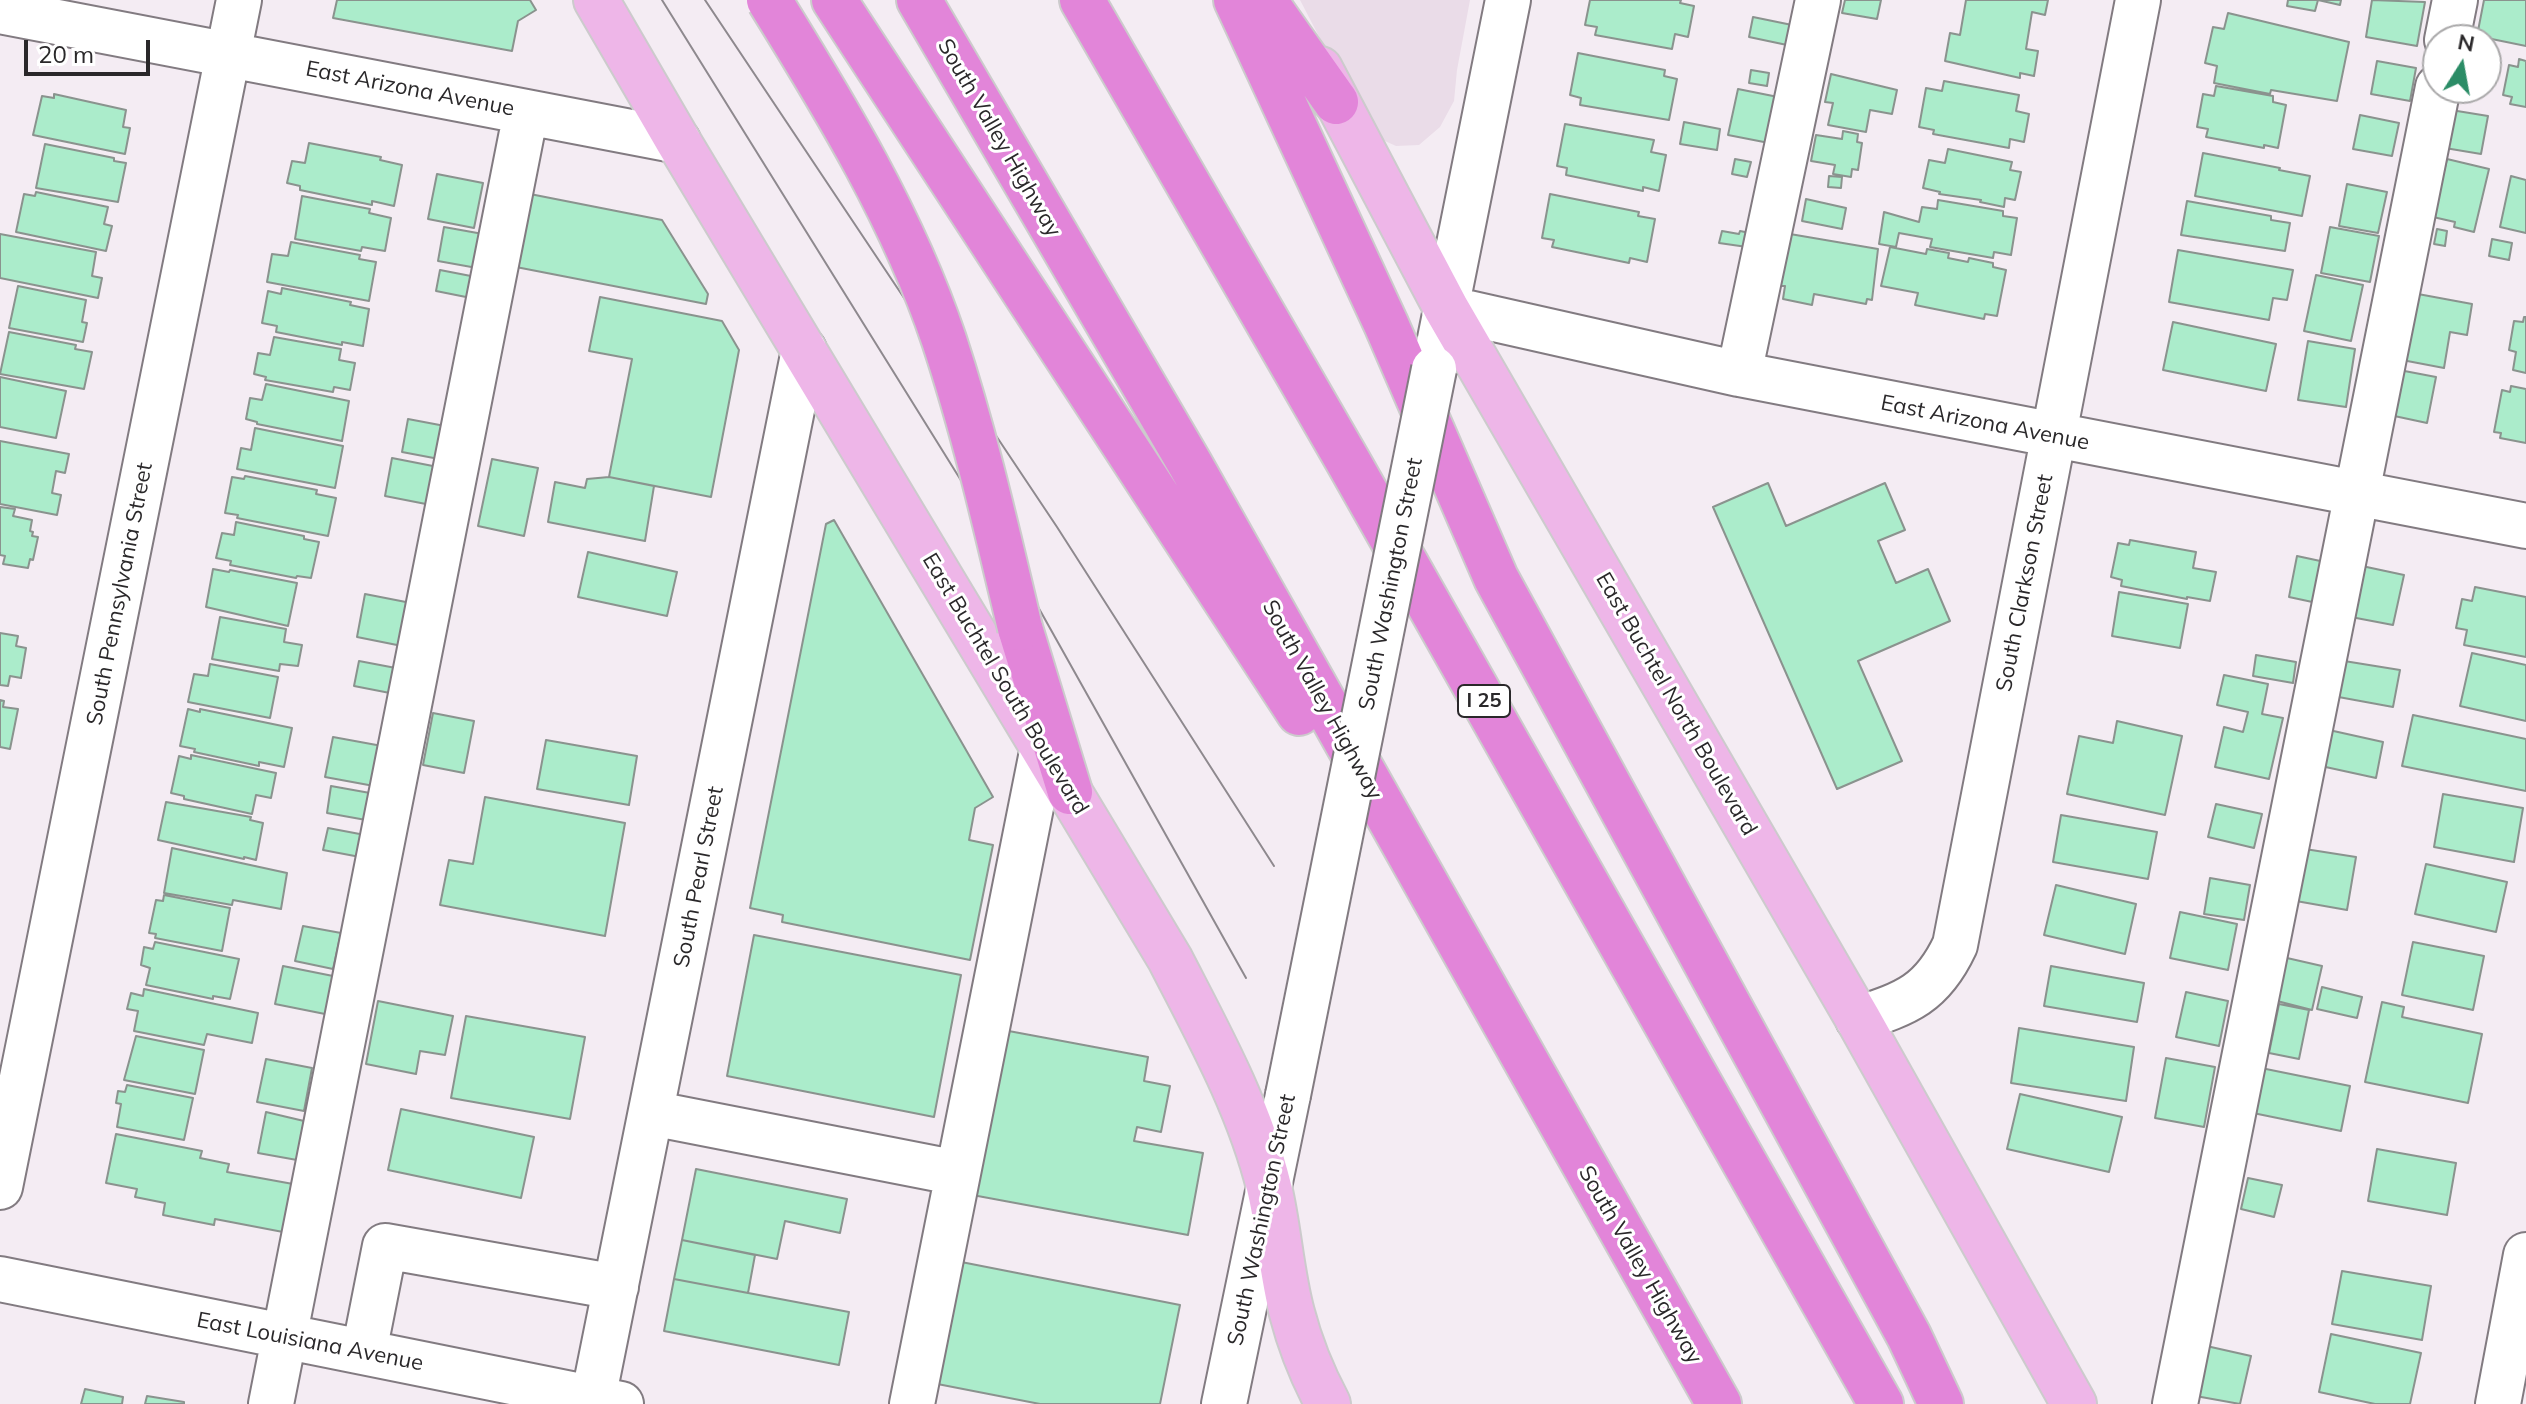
<!DOCTYPE html>
<style>
body{margin:0}
#map{position:relative;width:2526px;height:1404px;overflow:hidden;background:#f4ecf3;font-family:Mulish,sans-serif}
canvas{display:block}
.north{position:absolute;left:2422px;top:24px;width:80px;height:80px;box-sizing:border-box;background:#fff;border:2px solid #aaa9aa;border-radius:50%;rotate:11deg;font-size:22px;font-weight:700;line-height:32px;text-align:center;color:#2a282a}
.north::after{content:'';display:block;margin:auto;width:28px;height:36px;background:#2b8c66;clip-path:polygon(50% 0,100% 100%,50% 72%,0 100%)}
.scale{position:absolute;left:24px;top:40px;width:126px;height:36px;box-sizing:border-box;border:4px solid #2a282a;border-top:0;padding-left:10px;font-size:24px;line-height:28px;white-space:nowrap;color:#2a282a;-webkit-text-stroke:6px #fff;paint-order:stroke}
</style>
<div id="map">
<canvas width="2526" height="1404"></canvas>
<div class="north">N</div>
<div class="scale">20 m</div>
</div>
<script>
const c = document.querySelector('canvas').getContext('2d');
c.lineJoin = 'round';
function fill(path, color) { c.fillStyle = color; c.fill(path, 'evenodd'); }
function stroke(path, color, width, dash) { c.strokeStyle = color; c.lineWidth = width; c.lineCap = dash ? 'butt' : 'round'; c.setLineDash(dash || []); c.stroke(path); }
function label(font, color, halo, rows, align = 'center') {
  c.font = font + ' Mulish,sans-serif'; c.lineWidth = 6; c.setLineDash([]); c.textBaseline = 'middle'; c.strokeStyle = halo; c.fillStyle = color; for (const [text, x, y, turn = 0] of rows) {
    c.save(); c.translate(x, y); c.rotate((+turn || 0) * Math.PI / 180); c.textAlign = isNaN(turn) ? turn : align; if (halo) c.strokeText(text, 0, 0); c.fillText(text, 0, 0); c.restore();
  }
}
fill(new Path2D(`
 M1300,0H1470L1457,70L1454,101L1440,127L1419,145L1396,146L1385,141L1364,123Z`), '#eadce8');
const building = new Path2D(`
 M337,0H530L536,10L518,21L512,51L333,18Z
 M1590,0H1681L1680,3L1694,6L1688,37L1675,34L1672,49L1595,35L1597,27L1585,25Z
 M1845,0H1881L1877,19L1842,13Z
 M1966,0H2048L2045,15L2032,12L2026,49L2038,51L2034,76L2020,73V78L1945,61L1950,33L1960,35Z
 M2288,0H2341L2340,5L2318,0L2315,11L2287,6Z
 M2372,0L2425,2L2417,46L2366,37Z
 M2484,0H2526V46L2477,36Z
 M2228,13L2349,42L2337,101L2271,90L2270,94L2214,83L2217,66L2205,63L2213,27L2224,29Z
 M1753,17L1792,25L1787,45L1749,37Z
 M1578,53L1665,70L1664,76L1677,79L1669,120L1580,105L1581,98L1570,95Z
 M2519,59L2526,61V107L2510,104L2512,97L2503,95L2509,65L2518,67Z
 M2377,61L2416,68L2410,101L2371,94Z
 M1751,70L1769,73L1767,86L1749,83Z
 M1831,74L1897,90L1892,114L1870,110L1866,132L1828,125L1833,103L1825,102Z
 M1944,81L2019,95L2016,111L2029,114L2024,142L2010,139L2009,148L1933,134L1934,130L1919,127L1926,88L1942,91Z
 M2216,86L2273,96V102L2286,105L2278,148L2264,145V148L2206,137L2208,129L2197,127L2203,94L2214,96Z
 M1738,89L1778,97L1769,143L1728,135Z
 M54,94L126,110L123,127L130,128L125,154L33,135L42,96L54,98Z
 M2451,110L2488,116L2481,154L2445,148Z
 M2360,115L2399,123L2392,156L2353,149Z
 M1684,122L1720,129L1717,150L1680,144Z
 M1565,124L1654,140L1651,152L1666,155L1659,191L1643,187V191L1566,175L1567,168L1557,166Z
 M1843,131L1858,134L1857,142L1862,143L1858,170L1852,169L1851,177L1833,174L1835,165L1811,161L1816,135L1842,139Z
 M309,143L381,157L380,160L402,165L394,206L372,201V205L300,190V186L287,183L292,161L305,163Z
 M45,144L114,158V161L126,163L118,202L36,188Z
 M1948,149L2012,162L2010,170L2021,172L2015,200L2005,198L2004,207L1980,202L1981,200L1939,194L1940,192L1923,188L1929,160L1945,163Z
 M2203,153L2280,168L2279,170L2310,176L2302,216L2195,196Z
 M1735,159L1751,162L1747,177L1732,174Z
 M2447,159L2489,169L2474,232L2454,227L2455,222L2433,217Z
 M437,174L483,183L474,228L428,219Z
 M1829,176L1842,177L1841,188L1828,187Z
 M2511,176L2526,180V233L2500,227Z
 M2347,184L2387,192L2378,233L2339,226Z
 M36,192L108,207L104,224L112,226L106,251L16,232L24,194L35,196Z
 M530,194L662,220L708,294L706,304L516,267Z
 M1550,194L1639,212L1638,216L1655,219L1647,262L1630,258L1629,263L1552,247L1554,240L1542,238Z
 M302,196L370,209L369,213L391,218L385,251L362,247L361,251L295,239Z
 M1806,199L1846,208L1842,229L1802,221Z
 M1938,200L2003,211V216L2017,218L2011,255L1994,252L1993,258L1930,247L1932,239L1899,233L1896,247L1879,244L1884,212L1919,222L1922,207L1937,209Z
 M2187,201L2271,216V220L2290,223L2285,251L2181,235Z
 M444,227L483,234L477,268L438,261Z
 M2330,227L2379,236L2370,282L2321,273Z
 M2437,229L2447,231L2445,246L2434,244Z
 M1722,231L1739,234L1740,231L1750,233L1747,247L1719,243Z
 M0,234L96,252L92,276L102,278L98,298L0,278Z
 M1790,234L1878,249L1872,300L1867,299L1866,304L1814,294L1812,305L1783,299L1785,286H1780Z
 M2492,239L2512,243L2509,260L2489,256Z
 M291,242L360,255L359,259L376,262L369,301L267,282L272,254L288,256Z
 M1890,247L1926,254L1927,249L1949,253L1948,258L1968,262L1969,258L1993,263V267L2006,270L1997,316L1985,314L1984,319L1915,305L1918,293L1881,286Z
 M2178,250L2293,270L2287,300L2273,298L2269,320L2169,302Z
 M440,270L476,277L471,298L436,291Z
 M2316,275L2363,285L2351,341L2304,331Z
 M18,286L86,300L82,322L87,323L83,342L9,328Z
 M282,288L351,302L350,305L369,309L363,346L342,342V345L276,332L277,326L262,323L268,291L281,294Z
 M2418,294L2472,304L2467,335L2450,332L2444,368L2402,360Z
 M600,297L722,321L739,350L711,497L609,477L632,359L589,351Z
 M2524,317H2526V373L2513,370L2516,352L2509,350L2514,321L2523,322Z
 M2173,322L2276,344L2266,391L2163,370Z
 M9,332L76,345L75,349L92,352L84,389L0,374Z
 M274,337L341,349L339,360L355,363L350,390L334,387L333,392L265,380L266,377L254,374L258,353L270,355Z
 M2308,341L2355,349L2346,407L2298,400Z
 M2394,369L2436,377L2427,423L2385,414Z
 M0,377L66,391L56,438L0,427Z
 M266,384L349,401L342,441L257,424V422L246,419L250,398L262,400Z
 M2511,386L2526,389V443L2500,438L2501,433L2494,432L2502,390L2510,392Z
 M408,419L445,426L439,459L402,452Z
 M255,428L343,446L335,488L237,469L241,448L251,450Z
 M0,441L69,454L65,473L56,471L52,493L61,495L57,515L0,504Z
 M392,458L438,467L431,505L385,496Z
 M492,459L538,468L524,536L478,526Z
 M245,476L317,490L316,494L336,498L328,536L237,518L238,515L225,513L232,477L244,479Z
 M609,477L654,486L645,541L548,522L555,482L585,488L587,479Z
 M1768,483L1786,526L1885,483L1905,530L1878,541L1896,583L1928,569L1950,621L1858,661L1902,761L1837,789L1713,507Z
 M0,507L15,509L13,516L32,520L30,531L33,532L32,536L38,537L33,560L30,559L28,568L3,564L5,556L0,555Z
 M834,520L993,797L975,808L969,840L993,845L970,960L782,922L783,915L750,908L826,524Z
 M236,522L304,536V539L319,542L311,578L297,576L296,578L230,565L231,561L216,558L222,533L234,535Z
 M2130,540L2196,552L2193,568L2216,572L2210,601L2187,597V599L2121,586L2122,580L2111,577L2118,543L2129,545Z
 M588,552L677,572L667,616L578,597Z
 M2297,556L2325,562L2317,603L2289,597Z
 M2362,566L2404,575L2393,625L2351,617Z
 M213,569L229,572L230,570L297,583L288,626L206,607Z
 M2475,587L2526,597V657L2464,645L2467,630L2456,628L2462,599L2472,601Z
 M2119,592L2188,604L2180,648L2112,636Z
 M365,594L411,603L402,646L357,637Z
 M220,617L286,629L284,642L302,645L298,666L280,664L279,671L212,659Z
 M0,633L18,636L16,646L26,648L21,678L10,676L8,686L0,685Z
 M2472,653L2526,665V721L2460,706Z
 M2256,655L2296,662L2293,683L2253,676Z
 M2338,660L2400,670L2393,707L2333,696Z
 M359,661L401,669L395,694L354,686Z
 M210,664L278,677L270,718L188,702L194,674L208,676Z
 M2224,675L2268,684L2262,714L2283,718L2269,779L2215,767L2224,727L2243,732L2248,712L2217,705Z
 M0,700L4,701L3,707L18,709L10,749L0,747Z
 M188,709L200,712V709L292,728L284,767L259,762V766L194,752L195,749L180,746Z
 M433,713L474,721L464,773L423,765Z
 M2413,715L2526,739V791L2402,766Z
 M2117,721L2182,736L2165,815L2067,794L2079,736L2113,743Z
 M2329,730L2383,742L2376,778L2321,766Z
 M333,737L382,746L374,786L325,777Z
 M546,740L637,756L629,805L537,789Z
 M191,755L276,773L271,798L256,795L252,814L184,799V796L171,793L179,756L191,759Z
 M331,786L370,793L366,820L327,813Z
 M2443,794L2523,808L2514,862L2434,847Z
 M485,797L625,823L605,936L440,905L449,860L473,864Z
 M166,802L251,817L250,820L263,823L256,860L244,857V859L158,840Z
 M2216,804L2262,814L2254,848L2208,837Z
 M2061,815L2157,832L2148,879L2053,862Z
 M328,828L365,835L360,857L323,850Z
 M172,848L287,873L281,909L233,900L232,905L164,893Z
 M2305,849L2356,857L2347,910L2296,901Z
 M2426,864L2507,882L2496,932L2415,914Z
 M2210,878L2250,885L2244,920L2204,914Z
 M2056,885L2136,904L2125,954L2044,935Z
 M164,895L230,908L222,951L155,938L156,934L149,933L156,900L163,901Z
 M2180,912L2237,924L2228,970L2170,958Z
 M303,926L341,933L333,969L295,961Z
 M754,935L961,975L934,1117L727,1076Z
 M155,942L239,959L230,999L213,996V999L146,985L150,968L141,965L144,947L153,949Z
 M2413,942L2484,956L2473,1010L2402,995Z
 M2287,958L2322,966L2312,1010L2277,1001Z
 M283,966L338,977L330,1015L275,1004Z
 M2051,966L2144,983L2137,1022L2044,1006Z
 M2322,987L2362,997L2357,1018L2317,1009Z
 M144,989L258,1013L252,1043L207,1034L204,1045L134,1031L138,1011L127,1009L131,993L143,996Z
 M2186,992L2228,1001L2219,1046L2176,1037Z
 M378,1001L453,1016L445,1055L420,1051L416,1074L366,1064Z
 M2382,1002L2404,1007L2402,1017L2482,1034L2468,1103L2365,1082Z
 M2279,1004L2309,1010L2299,1059L2269,1053Z
 M466,1016L585,1037L570,1119L451,1098Z
 M2019,1028L2134,1047L2126,1101L2011,1083Z
 M998,1029L1148,1057L1144,1081L1170,1086L1161,1132L1137,1127L1134,1141L1203,1153L1188,1235L967,1194Z
 M136,1036L204,1050L195,1094L124,1080Z
 M2166,1058L2215,1067L2204,1127L2155,1118Z
 M266,1059L312,1068L304,1111L257,1102Z
 M2261,1068L2350,1086L2341,1131L2253,1113Z
 M127,1085L193,1098L184,1140L117,1127L121,1104L116,1103L118,1091L125,1092Z
 M2020,1094L2122,1117L2109,1172L2007,1149Z
 M401,1109L534,1137L521,1198L388,1170Z
 M266,1112L304,1121L297,1160L258,1153Z
 M116,1134L202,1151L200,1158L229,1164L227,1172L293,1184L283,1232L215,1219L214,1225L163,1215L165,1203L135,1197L137,1189L106,1183Z
 M2377,1149L2456,1163L2447,1215L2368,1201Z
 M696,1169L847,1199L840,1233L785,1221L777,1259L682,1240Z
 M2248,1178L2282,1185L2274,1217L2241,1209Z
 M682,1240L755,1255L748,1293L674,1279Z
 M946,1259L1180,1305L1160,1404H1040L922,1381Z
 M2342,1271L2431,1286L2422,1340L2332,1324Z
 M674,1279L849,1312L839,1365L664,1331Z
 M2331,1334L2421,1353L2410,1404H2375L2319,1392Z
 M2202,1345L2251,1356L2240,1404L2190,1395Z
 M85,1389L123,1397L122,1404H81Z
 M147,1396L184,1402V1404H145Z`);
fill(building, '#abeccb');
stroke(building, '#8a938e', 2);
const minor = new Path2D(`
 M0,11L678,141
 M2447,40L2455,0
 M1446,308L1739,374L2526,526
 M1434,369L1508,0
 M1739,374L1818,0
 M1858,1019C1907,1003 1932,994 1955,945L2138,0
 M651,1113L958,1173
 M0,1187L239,0
 M0,1279L621,1404
 M364,1352L385,1246L616,1287
 M271,1404L526,112
 M592,1404L804,350
 M912,1404L1043,747
 M1224,1404L1288,1095
 M2175,1404L2438,87
 M2498,1404L2526,1255`);
const major = new Path2D(`
 M596,0L678,141L1170,959C1208,1033 1249,1106 1269,1187C1279,1229 1281,1272 1292,1313C1300,1344 1313,1376 1328,1404
 M1320,69L1446,308L1858,1019L2074,1404`);
const highway = new Path2D(`
 M834,0L1299,713
 M919,0L1190,464L1719,1404
 M1082,0L1349,463L1881,1404
 M1236,0L1386,324L1496,578L1909,1336L1941,1404
 M1264,0L1336,102
 M1020,628L1070,792`);
stroke(minor, '#827b81', 48);
stroke(major, '#cccbcc', 48);
stroke(highway, '#cccbcc', 48);
stroke(minor, '#fff', 44);
stroke(major, '#eeb6e8', 44);
stroke(highway, '#e285d9', 44);
stroke(new Path2D(`
 M662,0L1023,580L1246,978
 M705,0L1057,527L1274,866`), '#8e898e', 2);
const minorBridge = new Path2D(`
 M1288,1095L1434,369`);
const highwayBridge = new Path2D(`
 M769,0C836,108 903,218 944,340C975,434 997,531 1020,628`);
stroke(minorBridge, '#827b81', 48, []);
stroke(highwayBridge, '#cccbcc', 48, []);
stroke(minorBridge, '#fff', 44);
stroke(highwayBridge, '#e285d9', 44);
for (const [x, y, w] of [
 [1484,701,52]
]) { const box = new Path2D(); box.roundRect(x - w / 2, y - 16, w, 32, 6); c.fillStyle = '#fff'; c.fill(box); stroke(box, '#2a282a', 2); }
label('bold 20px', '#2a282a', null, [
 ["I 25",1484,701]
]);
label('22px', '#2a282a', '#fff', [
 ["East Arizona Avenue",410,89,11],
 ["South Valley Highway",999,138,60],
 ["East Arizona Avenue",1985,423,11],
 ["South Clarkson Street",2025,583,-79],
 ["South Washington Street",1391,584,-79],
 ["South Pennsylvania Street",120,594,-79],
 ["East Buchtel South Boulevard",1005,684,59],
 ["South Valley Highway",1322,700,61],
 ["East Buchtel North Boulevard",1676,704,60],
 ["South Pearl Street",699,877,-79],
 ["South Washington Street",1262,1220,-78],
 ["South Valley Highway",1640,1265,60],
 ["East Louisiana Avenue",310,1342,11]
]);
</script>
